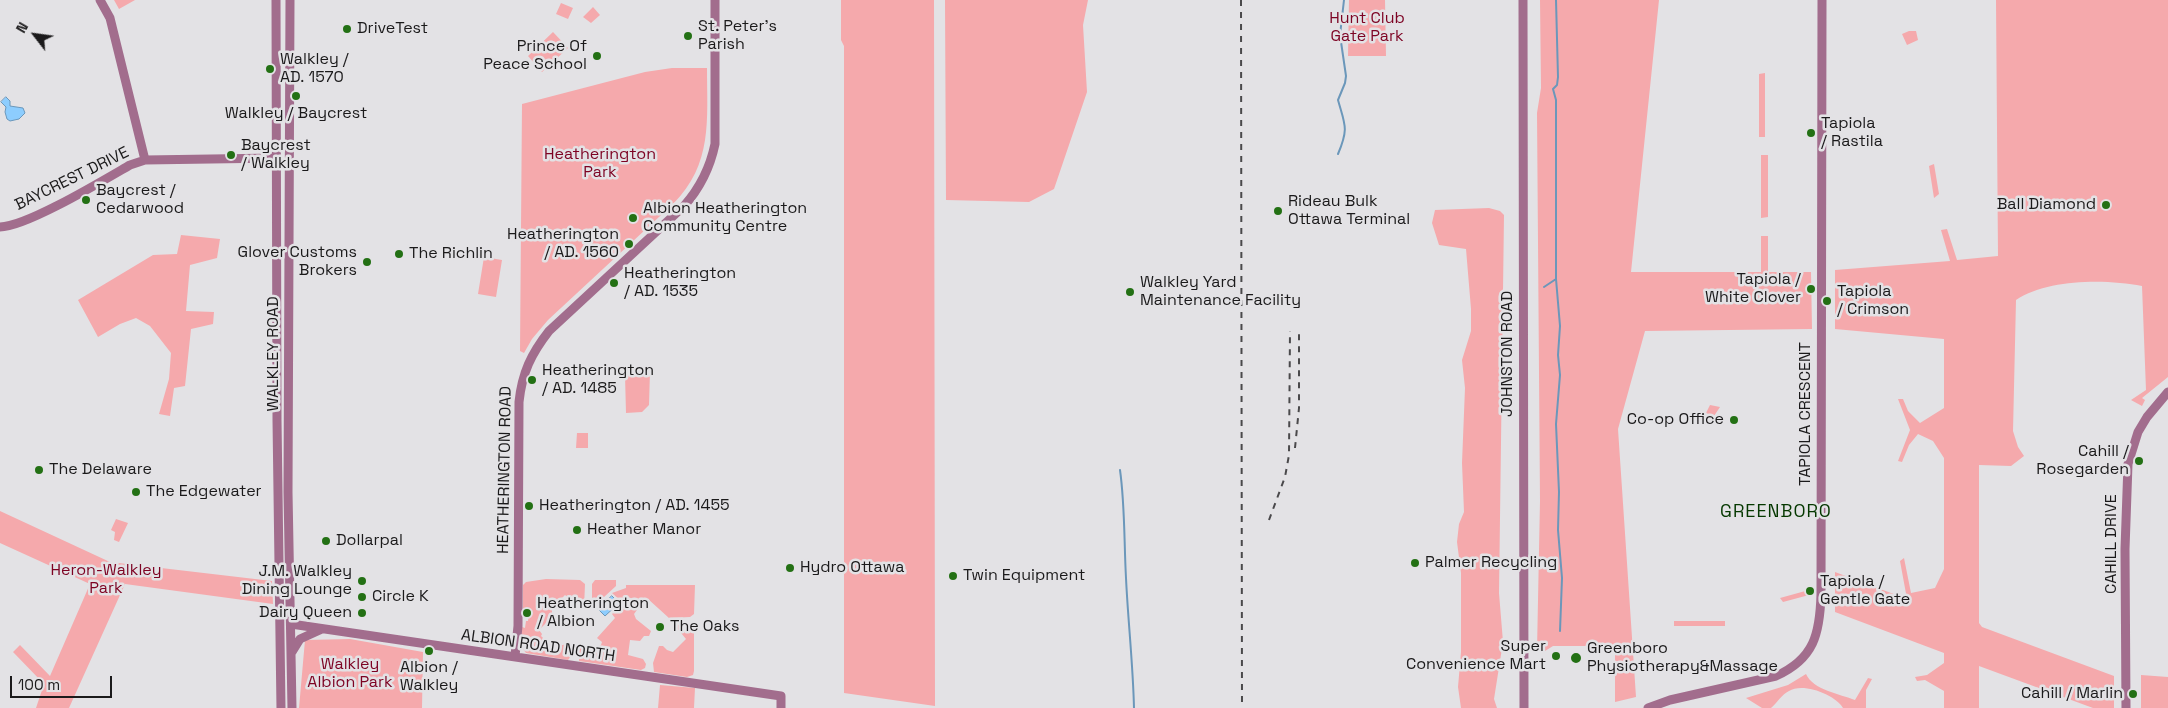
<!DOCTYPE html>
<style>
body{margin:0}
#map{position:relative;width:2168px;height:708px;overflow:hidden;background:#e3e2e5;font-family:"Space Grotesk",sans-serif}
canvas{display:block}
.north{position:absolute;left:10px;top:10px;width:50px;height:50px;-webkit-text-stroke:4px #e3e2e5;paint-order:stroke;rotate:300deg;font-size:14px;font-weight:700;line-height:20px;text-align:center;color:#1b1a1b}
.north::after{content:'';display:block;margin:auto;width:18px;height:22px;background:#1b1a1b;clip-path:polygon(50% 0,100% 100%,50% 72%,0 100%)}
.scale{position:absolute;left:10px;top:676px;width:102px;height:22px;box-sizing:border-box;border:2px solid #1b1a1b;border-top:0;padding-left:6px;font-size:15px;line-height:18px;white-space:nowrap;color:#1b1a1b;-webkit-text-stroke:4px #e3e2e5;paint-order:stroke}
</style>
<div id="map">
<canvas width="2168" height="708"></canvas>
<div class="north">N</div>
<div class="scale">100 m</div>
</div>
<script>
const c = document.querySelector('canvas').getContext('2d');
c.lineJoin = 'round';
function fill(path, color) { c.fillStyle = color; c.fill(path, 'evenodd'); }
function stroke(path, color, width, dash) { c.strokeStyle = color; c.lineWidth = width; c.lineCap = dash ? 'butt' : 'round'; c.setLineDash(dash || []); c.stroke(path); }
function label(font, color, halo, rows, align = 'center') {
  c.font = font + ' "Space Grotesk",sans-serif'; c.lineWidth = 5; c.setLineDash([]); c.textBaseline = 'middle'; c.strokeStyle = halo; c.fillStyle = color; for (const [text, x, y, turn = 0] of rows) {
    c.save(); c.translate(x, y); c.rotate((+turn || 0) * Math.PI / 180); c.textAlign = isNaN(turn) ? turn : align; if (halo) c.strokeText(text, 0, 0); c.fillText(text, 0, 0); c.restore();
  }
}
fill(new Path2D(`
 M114,0H135L119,9Z
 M841,0H934L935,706L844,693V46L841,40Z
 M945,0H1088L1083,25L1087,92L1054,189L1029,202L946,200Z
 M1349,0H1385L1386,56H1348Z
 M1540,0H1659L1631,272H1761V236H1768V272H1811L1812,329L1645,331L1618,429L1636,697L1615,702V646H1553L1545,651L1537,650L1540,501L1537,113L1541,88Z
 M1996,0H2168V377L2142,398L2145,400L2142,406L2131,400L2146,390L2142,286C2105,279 2048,279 2016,300L2013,431L2018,447L2024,456L2011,466L1979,465V623L1982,627L2114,676V708H2093L1979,666V708H1944V691L1925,680L1917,681L1915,677L1927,675L1944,663V653L1835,612V572L1907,599L1900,561L1904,558L1911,593L1935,588L1944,569V458L1933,441L1918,434L1909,445L1902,462L1898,461L1910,430L1898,399H1903L1908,411L1920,423L1944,408V339L1835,329V270L1950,261L1941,230L1947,229L1957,260L1998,256Z
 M561,3L573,8L568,19L556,14Z
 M593,7L600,15L591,23L583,17Z
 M1909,31H1916L1918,40L1907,45L1902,34Z
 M553,32L568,48L542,72L528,56Z
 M672,68H707C707,120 713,164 673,204L548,320L532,339L524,353L520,351L522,104L645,72Z
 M1765,73V137H1759V74Z
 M1761,155H1768V217L1761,218Z
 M1934,164L1939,194L1934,198L1929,166Z
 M1489,208L1500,211L1504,215L1499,593L1503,642L1494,699L1497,708H1461L1458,687L1461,652V573L1457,542L1459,524L1464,512L1462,463L1465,388L1462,360L1471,331V309L1466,249L1439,245L1432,223L1435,210Z
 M181,235L220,239L217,258L190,265L186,311L214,312L213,324L191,329L185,386L174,388L170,416L159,414L169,379L171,353L150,326L136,318L120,324L98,337L78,300L153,255L177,254Z
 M484,257L502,260L496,297L478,294Z
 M650,371L649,405L642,412L626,413L625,375Z
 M1710,405L1720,407L1714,416L1706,413Z
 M577,433H588V448H576Z
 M0,511L110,562L272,581L273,604L125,584L69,708H36L44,684L13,652L20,645L50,676L90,584L0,543Z
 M116,519L128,523L119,542L114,540L115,532L111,530Z
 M546,579L580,580L585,584L584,608L582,609L565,595L552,608V617L539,630L542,634L541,636C552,646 552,648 567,644L570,646L571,656L568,660L526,653L520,645L522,627L525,628L526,621H528L529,612H523V585L526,582Z
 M595,580H616V586L592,608V584Z
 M626,585H695L694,614L690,617L669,618L648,599L645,602L626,597L622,602L612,593L626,588Z
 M1809,590V595L1783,602L1780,598Z
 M627,599L645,604L642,603L634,614L636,619L651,631L649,636H644L640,641L630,640L628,655L643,659L646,664L645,668L641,670L579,661V647L580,645L588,649L601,645L602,642L597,638L615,618L612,614Z
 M1674,621H1725V626H1674Z
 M690,624L694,630V671L693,675L687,677L654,672L653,663L659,646H663L667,650L673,652L686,639L677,628L678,625Z
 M350,639L423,652L422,708H299L305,640Z
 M1806,674C1813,690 1840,694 1855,700L1868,678L1872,679L1866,690V708H1843C1836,695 1803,682 1789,691C1782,694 1777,703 1771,708H1762L1746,698L1788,685Z
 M2141,675L2168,677V708H2141Z
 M660,685L695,688L694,708H658Z`), '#f5a9ac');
const water = new Path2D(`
 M6,97L10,101V106L23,108L25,113L19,119L10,121L7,119L5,112L6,107L1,102Z
 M612,596L619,603L605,616L598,609Z`);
fill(water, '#8dcdfe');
stroke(water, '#6b97ba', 1);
stroke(new Path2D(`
 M1556,0L1558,77L1557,85L1553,89L1556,100V279L1560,326L1558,355L1560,375L1556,424L1559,492L1558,530L1562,578L1560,631
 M1338,154C1349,128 1345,125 1338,100L1345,83L1346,76L1340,35L1344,0
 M1544,287L1556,279
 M1120,470C1125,505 1124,542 1126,578C1128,621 1133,664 1134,708`), '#6b97ba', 2);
stroke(new Path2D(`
 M100,0L110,18L145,160
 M276,0L277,420L281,708
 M290,0L288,492L292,708
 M1523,0L1524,708
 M0,227C26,227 104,180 130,165L145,160L277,158
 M291,624L781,696V708
 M292,652L300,639L322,629
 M515,656L518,626L519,402C522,373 531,354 549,331L684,206C700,188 710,168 715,144V0
 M1648,708L1670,700L1776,676C1814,659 1820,634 1821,594L1822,0
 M2126,708L2125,549L2128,464L2138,432L2147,417L2168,392`), '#a26d8d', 9);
stroke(new Path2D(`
 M1241,0L1242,708
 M1295,448L1299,408V331
 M1269,520L1285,477L1289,455L1290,331`), '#4a494b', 2, [6, 6]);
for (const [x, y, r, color] of [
 [347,29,5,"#237014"],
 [688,36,5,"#237014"],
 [597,56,5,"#237014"],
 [270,69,5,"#237014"],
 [296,96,5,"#237014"],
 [1811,133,5,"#237014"],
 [231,155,5,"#237014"],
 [86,200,5,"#237014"],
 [2106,205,5,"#237014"],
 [1278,211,5,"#237014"],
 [633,218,5,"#237014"],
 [629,244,5,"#237014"],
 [399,254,5,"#237014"],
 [367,262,5,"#237014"],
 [614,283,5,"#237014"],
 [1811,289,5,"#237014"],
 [1130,292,5,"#237014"],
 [1827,301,5,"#237014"],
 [532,380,5,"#237014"],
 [1734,420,5,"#237014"],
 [2139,461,5,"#237014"],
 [39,470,5,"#237014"],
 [136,492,5,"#237014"],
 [529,506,5,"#237014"],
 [577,530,5,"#237014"],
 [326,541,5,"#237014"],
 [1415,563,5,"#237014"],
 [790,568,5,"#237014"],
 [953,576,5,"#237014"],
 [362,581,5,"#237014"],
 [1810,591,5,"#237014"],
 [362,597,5,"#237014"],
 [362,613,5,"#237014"],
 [527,613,5,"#237014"],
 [660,627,5,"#237014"],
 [429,651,5,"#237014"],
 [1556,656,5,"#237014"],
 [1576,658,6,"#237014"],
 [2133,694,5,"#237014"]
]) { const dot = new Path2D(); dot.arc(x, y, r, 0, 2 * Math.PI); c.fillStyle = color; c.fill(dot); stroke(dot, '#e3e2e5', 2); }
label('16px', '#7d0323', '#e3e2e5', [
 ["Hunt Club",1367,19],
 ["Gate Park",1367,37],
 ["Heatherington",600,155],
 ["Park",600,173],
 ["Heron-Walkley",106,571],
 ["Park",106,589],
 ["Walkley",350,665],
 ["Albion Park",350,683]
]);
label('16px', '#1b1a1b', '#e3e2e5', [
 ["St. Peter's",698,27],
 ["Parish",698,45],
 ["DriveTest",357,29],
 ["Prince Of",587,47,"right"],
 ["Peace School",587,65,"right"],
 ["Walkley /",280,60],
 ["AD. 1570",280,78],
 ["Walkley / Baycrest",296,114,"center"],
 ["Tapiola",1821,124],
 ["/ Rastila",1821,142],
 ["Baycrest",241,146],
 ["/ Walkley",241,164],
 ["Baycrest /",96,191],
 ["Cedarwood",96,209],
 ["Rideau Bulk",1288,202],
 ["Ottawa Terminal",1288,220],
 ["Ball Diamond",2096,205,"right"],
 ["Albion Heatherington",643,209],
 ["Community Centre",643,227],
 ["Heatherington",619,235,"right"],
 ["/ AD. 1560",619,253,"right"],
 ["Glover Customs",357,253,"right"],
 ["Brokers",357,271,"right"],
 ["The Richlin",409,254],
 ["Heatherington",624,274],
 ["/ AD. 1535",624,292],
 ["Tapiola /",1801,280,"right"],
 ["White Clover",1801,298,"right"],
 ["Walkley Yard",1140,283],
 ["Maintenance Facility",1140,301],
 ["Tapiola",1837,292],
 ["/ Crimson",1837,310],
 ["Heatherington",542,371],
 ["/ AD. 1485",542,389],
 ["Co-op Office",1724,420,"right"],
 ["Cahill /",2129,452,"right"],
 ["Rosegarden",2129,470,"right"],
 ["The Delaware",49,470],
 ["The Edgewater",146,492],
 ["Heatherington / AD. 1455",539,506],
 ["Heather Manor",587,530],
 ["Dollarpal",336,541],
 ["Palmer Recycling",1425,563],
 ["Hydro Ottawa",800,568],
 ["J.M. Walkley",352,572,"right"],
 ["Dining Lounge",352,590,"right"],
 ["Twin Equipment",963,576],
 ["Tapiola /",1820,582],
 ["Gentle Gate",1820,600],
 ["Circle K",372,597],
 ["Heatherington",537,604],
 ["/ Albion",537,622],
 ["Dairy Queen",352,613,"right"],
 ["The Oaks",670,627],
 ["Super",1546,647,"right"],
 ["Convenience Mart",1546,665,"right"],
 ["Greenboro",1587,649],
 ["Physiotherapy&Massage",1587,667],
 ["Albion /",429,668,"center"],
 ["Walkley",429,686,"center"],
 ["Cahill / Marlin",2123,694,"right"]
], 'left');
label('16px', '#1b1a1b', '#e3e2e5', [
 ["BAYCREST DRIVE",72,179,-26],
 ["WALKLEY ROAD",274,354,-90],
 ["JOHNSTON ROAD",1508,354,-90],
 ["TAPIOLA CRESCENT",1806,414,-90],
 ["HEATHERINGTON ROAD",505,470,-89],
 ["CAHILL DRIVE",2112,544,-90],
 ["ALBION ROAD NORTH",538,646,8]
]);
c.letterSpacing = '1px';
label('18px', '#053800', '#e3e2e5', [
 ["GREENBORO",1776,512]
]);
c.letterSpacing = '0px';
</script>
